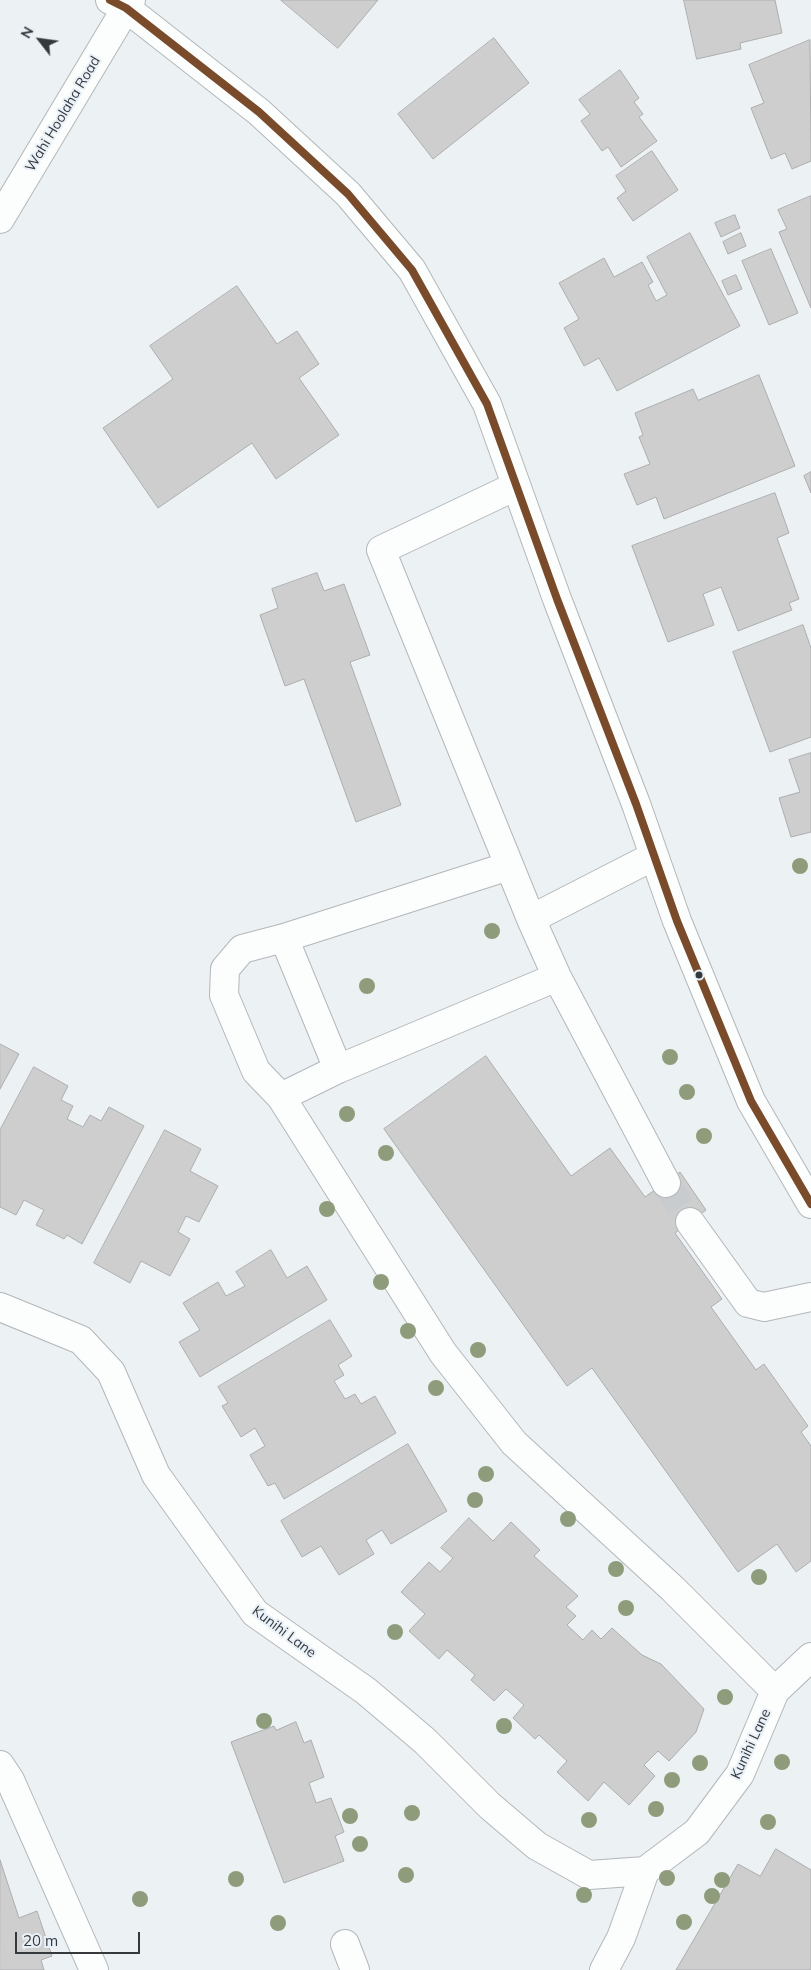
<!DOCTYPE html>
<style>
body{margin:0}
#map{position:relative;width:811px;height:1970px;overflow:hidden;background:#ecf1f4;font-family:Mulish,sans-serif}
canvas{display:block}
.north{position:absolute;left:15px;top:15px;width:50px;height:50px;-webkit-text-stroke:4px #e9f1f8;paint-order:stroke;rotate:300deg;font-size:14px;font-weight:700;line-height:20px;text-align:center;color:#36393c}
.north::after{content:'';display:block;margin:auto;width:18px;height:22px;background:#36393c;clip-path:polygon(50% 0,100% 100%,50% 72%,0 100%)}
.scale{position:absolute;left:15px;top:1932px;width:125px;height:22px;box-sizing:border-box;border:2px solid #36393c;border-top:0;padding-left:6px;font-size:15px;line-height:18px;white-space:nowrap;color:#36393c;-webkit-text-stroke:4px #e9f1f8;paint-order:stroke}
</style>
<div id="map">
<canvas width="811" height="1970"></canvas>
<div class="north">N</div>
<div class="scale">20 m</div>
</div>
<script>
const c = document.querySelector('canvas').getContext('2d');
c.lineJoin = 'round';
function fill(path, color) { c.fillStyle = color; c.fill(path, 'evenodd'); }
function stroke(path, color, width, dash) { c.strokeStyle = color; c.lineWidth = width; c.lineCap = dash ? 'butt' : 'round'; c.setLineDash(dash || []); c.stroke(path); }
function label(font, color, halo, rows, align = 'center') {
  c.font = font + ' Mulish,sans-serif'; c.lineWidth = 4; c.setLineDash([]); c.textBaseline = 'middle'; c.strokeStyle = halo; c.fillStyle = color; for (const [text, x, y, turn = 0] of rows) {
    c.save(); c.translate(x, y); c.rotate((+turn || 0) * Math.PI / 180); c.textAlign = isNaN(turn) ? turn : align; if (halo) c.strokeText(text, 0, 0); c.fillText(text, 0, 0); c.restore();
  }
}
const building = new Path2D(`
 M281,0H378L338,48Z
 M684,0H775L782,33L740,43L741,49L697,59Z
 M494,38L529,83L433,159L398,114Z
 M810,40L811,161L792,169L785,153L771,159L751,108L764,103L749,65Z
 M620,70L639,98L634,102L643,114L639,117L657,141L621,167L608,147L602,151L581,121L590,114L579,100Z
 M652,151L678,190L633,221L617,198L626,191L616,176Z
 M811,196V308L779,232L787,229L778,210Z
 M735,215L740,228L721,237L715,223Z
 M690,233L740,326L617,391L599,358L584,366L564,328L579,319L559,283L604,258L614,277L642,262L653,282L648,285L656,301L667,295L647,257Z
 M741,233L746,246L728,254L723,242Z
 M771,249L798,313L769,325L742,261Z
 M736,275L742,289L728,295L722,281Z
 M237,286L277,344L297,331L319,364L299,378L339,435L276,479L252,443L158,508L103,428L173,379L150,346Z
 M759,375L795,466L664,519L656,497L637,505L624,474L650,464L639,437L643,435L635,413L693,389L698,400Z
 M811,472V493L804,476Z
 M775,493L789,533L777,538L799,599L789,603L792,610L738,631L721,587L703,594L714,625L668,642L632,546Z
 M317,573L324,591L344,584L370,655L350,662L401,805L356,822L304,679L285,686L260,615L278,608L272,589Z
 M803,625L811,648V737L770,752L733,652Z
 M811,753V832L791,837L779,798L800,792L789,760Z
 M0,1044L19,1054L0,1089Z
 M486,1056L571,1176L610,1148L645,1197L680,1172L706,1210L675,1233L722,1299L711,1307L756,1370L764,1364L808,1426L801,1432L811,1446V1561L796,1572L777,1544L738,1572L592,1368L567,1386L384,1129Z
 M34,1067L68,1086L61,1100L73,1106L67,1119L83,1127L90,1115L101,1121L109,1107L144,1126L82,1244L67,1235L64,1239L36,1225L44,1210L24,1200L16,1215L0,1207V1130Z
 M165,1130L201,1149L190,1171L218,1186L199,1222L186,1216L178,1232L190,1239L170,1276L141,1261L130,1283L94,1263Z
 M271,1250L287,1278L307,1266L327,1300L200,1377L179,1342L200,1330L183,1303L218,1282L226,1296L245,1286L236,1272Z
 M330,1320L352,1356L338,1365L344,1375L334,1381L345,1399L355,1394L361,1404L375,1396L396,1433L284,1499L275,1483L268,1486L250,1455L265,1446L255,1428L241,1437L222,1406L228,1403L218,1387Z
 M408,1444L447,1511L391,1544L382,1530L366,1540L374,1554L339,1575L321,1546L302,1557L281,1521Z
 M469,1518L493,1541L511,1522L540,1550L534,1556L578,1596L566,1607L576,1616L567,1625L583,1640L592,1630L601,1639L612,1628L642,1655L661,1664L704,1709L696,1732L669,1761L658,1751L644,1765L655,1776L629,1805L604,1782L588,1801L557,1772L567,1761L539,1735L535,1739L513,1718L524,1705L506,1689L494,1701L471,1680L475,1675L447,1650L439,1659L409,1631L425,1614L401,1592L429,1562L440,1572L453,1558L441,1548Z
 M296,1722L304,1743L311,1740L324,1777L309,1783L316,1803L331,1798L344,1832L335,1836L344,1861L284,1883L231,1742L274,1726L276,1730Z
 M776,1849L811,1870V1970H676L738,1864L760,1876Z
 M0,1860L19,1918L37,1911L52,1956L41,1960L44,1970H0Z`);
fill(building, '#cececf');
stroke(building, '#adadae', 1);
stroke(new Path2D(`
 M666,1183L690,1222`), '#c8cccf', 28, [28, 14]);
const minor = new Path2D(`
 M110,0L126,8L259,112L348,194L412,270L487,404L557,599L636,804L677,921L751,1101L811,1204
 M0,219L131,0
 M516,486L381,550L531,919
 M654,856L531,919L557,977L666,1183
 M509,866L284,938L242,949L225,969L224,995L256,1071L281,1097L443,1353L514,1443L673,1589L775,1691
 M338,1069L557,977
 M281,1097L338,1069L284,938
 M690,1222L748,1303L764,1307L811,1297
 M0,1307L81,1340L111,1372L156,1475L255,1613L366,1691L425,1741L490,1806L537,1846L589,1875L645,1871L697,1832L740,1774L775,1691L811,1657
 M0,1765L10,1780L94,1970
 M345,1944L355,1970
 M604,1970L621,1938L645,1871`);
stroke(minor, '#b3b7ba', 30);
stroke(minor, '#fcfdfd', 28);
stroke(new Path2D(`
 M110,0L126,8L259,112L348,194L412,270L487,404L557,599L636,804L677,921L751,1101L811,1204`), '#7a4b2a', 8);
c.fillStyle = '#8f9c7c';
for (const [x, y] of [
 [800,866],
 [492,931],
 [367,986],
 [670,1057],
 [687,1092],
 [347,1114],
 [704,1136],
 [386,1153],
 [327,1209],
 [381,1282],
 [408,1331],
 [478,1350],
 [436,1388],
 [486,1474],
 [475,1500],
 [568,1519],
 [616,1569],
 [759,1577],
 [626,1608],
 [395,1632],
 [725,1697],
 [264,1721],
 [504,1726],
 [782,1762],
 [700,1763],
 [672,1780],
 [656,1809],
 [412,1813],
 [350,1816],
 [589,1820],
 [768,1822],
 [360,1844],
 [406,1875],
 [667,1878],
 [236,1879],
 [722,1880],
 [584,1895],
 [712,1896],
 [140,1899],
 [684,1922],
 [278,1923]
]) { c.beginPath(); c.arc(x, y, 8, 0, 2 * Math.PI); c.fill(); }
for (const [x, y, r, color] of [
 [699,975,4.5,"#36393c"]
]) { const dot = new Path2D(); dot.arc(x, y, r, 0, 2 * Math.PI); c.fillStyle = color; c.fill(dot); stroke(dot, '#e9f1f8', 2); }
label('14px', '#36393c', '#e9f1f8', [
 ["Wahi Hoolaha Road",63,114,-59],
 ["Kunihi Lane",284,1632,37],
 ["Kunihi Lane",751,1744,-65]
]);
</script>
